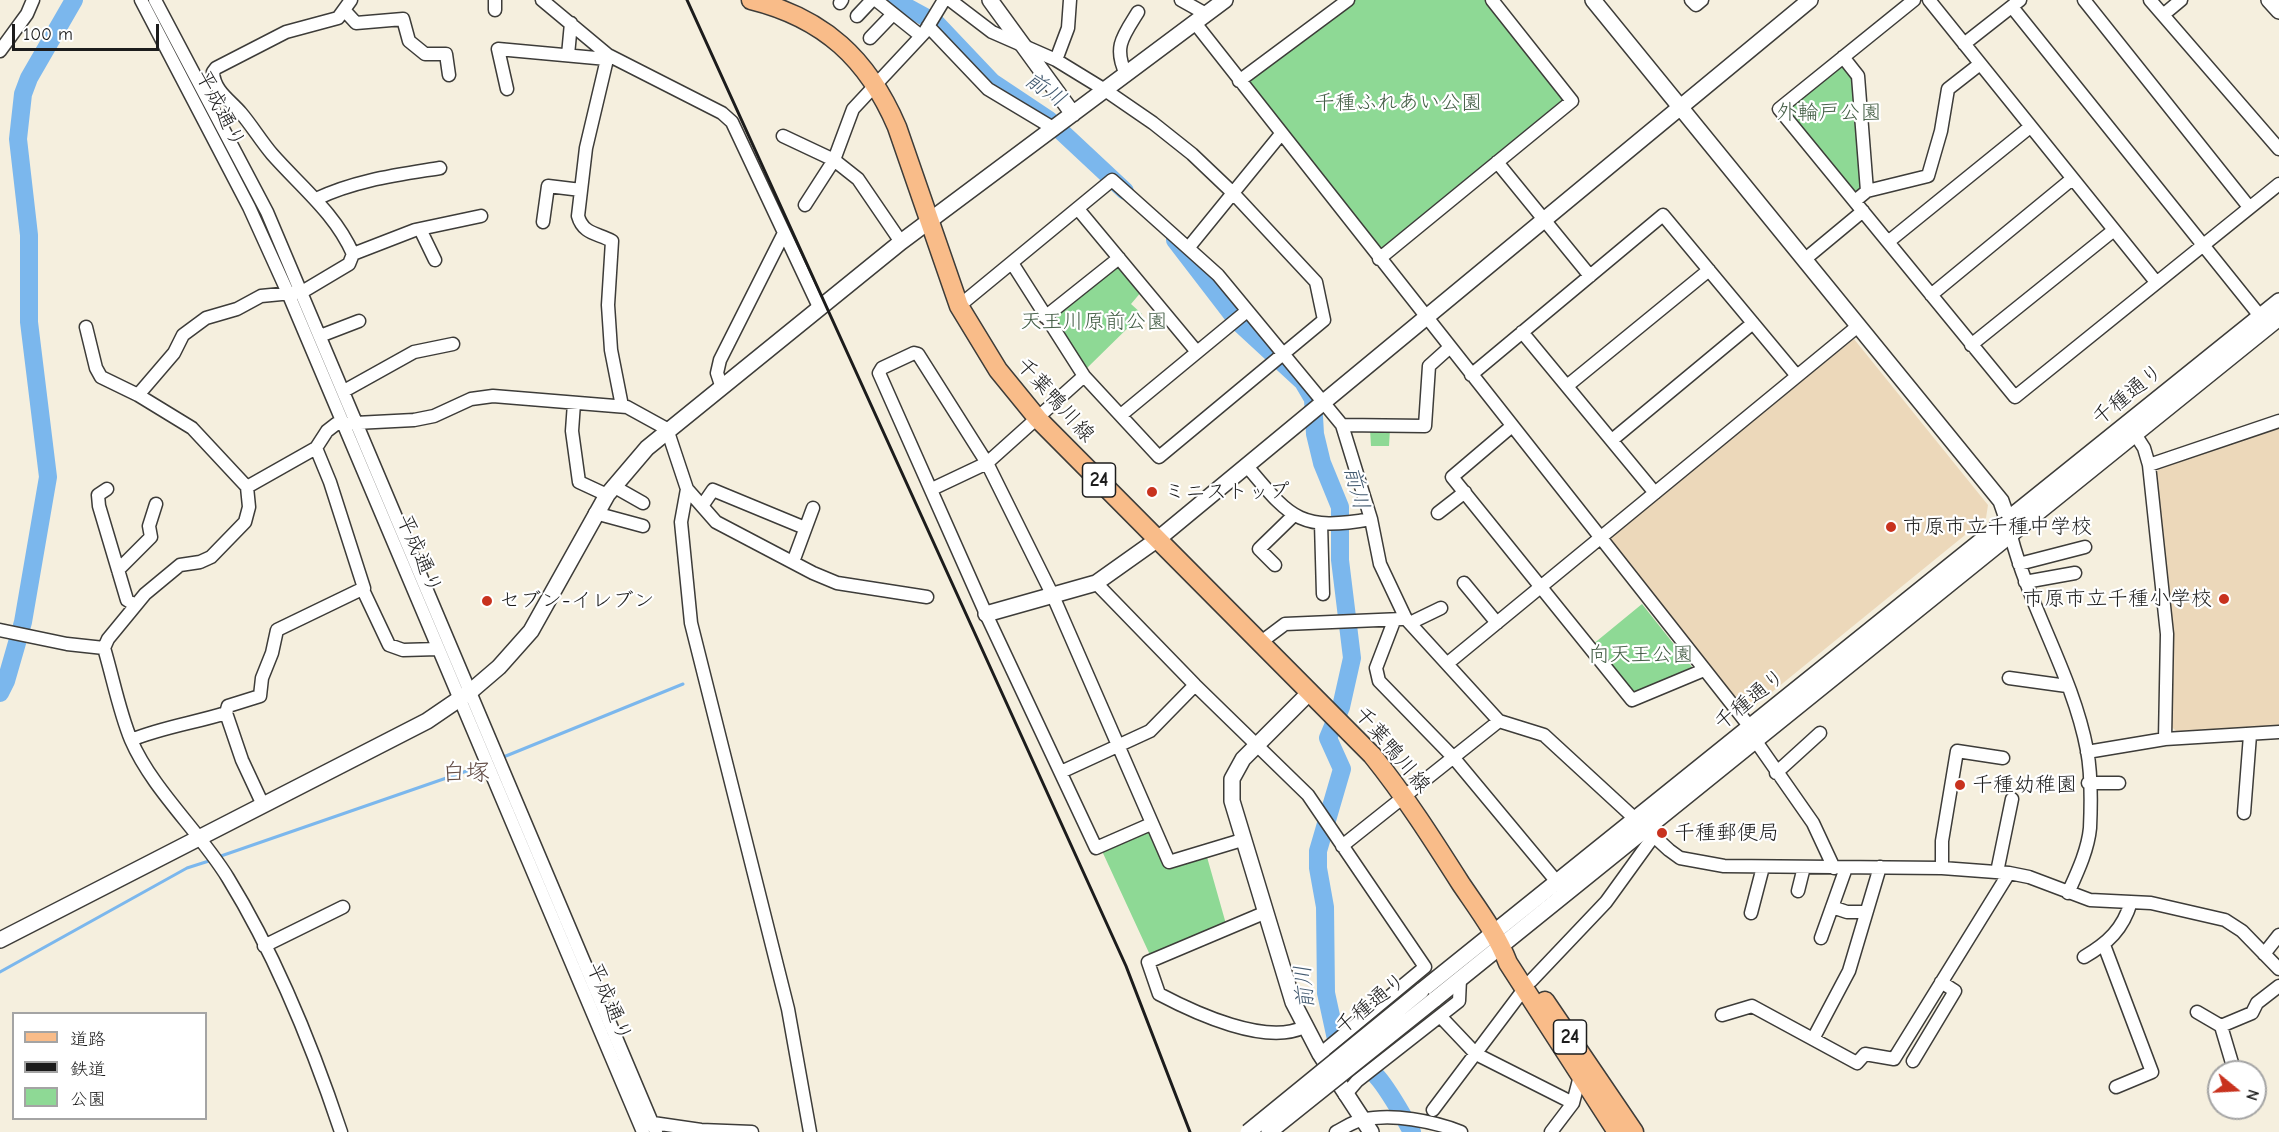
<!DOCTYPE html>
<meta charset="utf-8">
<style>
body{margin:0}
#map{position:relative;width:2279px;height:1132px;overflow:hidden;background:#f5efde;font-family:"Comic Neue","Klee One",sans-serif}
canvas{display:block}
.legend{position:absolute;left:12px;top:1012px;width:195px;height:108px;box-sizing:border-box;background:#fff;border:2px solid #a4a4a4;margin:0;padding:8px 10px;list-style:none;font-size:18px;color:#1c1c1c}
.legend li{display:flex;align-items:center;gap:12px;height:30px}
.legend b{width:30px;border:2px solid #a4a4a4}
.north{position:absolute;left:2207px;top:1060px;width:60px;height:60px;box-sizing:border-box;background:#fff;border:2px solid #a4a4a4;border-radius:50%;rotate:108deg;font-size:16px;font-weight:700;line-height:24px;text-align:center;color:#1c1c1c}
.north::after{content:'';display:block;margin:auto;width:21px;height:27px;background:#c8321e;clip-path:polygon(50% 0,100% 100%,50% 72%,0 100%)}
.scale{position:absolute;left:12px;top:24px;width:147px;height:27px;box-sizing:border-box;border:3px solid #1c1c1c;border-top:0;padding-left:8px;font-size:18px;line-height:21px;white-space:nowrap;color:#1c1c1c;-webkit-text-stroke:4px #fff;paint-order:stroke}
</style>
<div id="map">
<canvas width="2279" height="1132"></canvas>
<ul class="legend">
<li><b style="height:8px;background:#f9bc89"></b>道路</li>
<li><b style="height:8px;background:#1c1c1c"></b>鉄道</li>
<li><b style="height:16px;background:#8ed995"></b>公園</li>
</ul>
<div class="north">N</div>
<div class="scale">100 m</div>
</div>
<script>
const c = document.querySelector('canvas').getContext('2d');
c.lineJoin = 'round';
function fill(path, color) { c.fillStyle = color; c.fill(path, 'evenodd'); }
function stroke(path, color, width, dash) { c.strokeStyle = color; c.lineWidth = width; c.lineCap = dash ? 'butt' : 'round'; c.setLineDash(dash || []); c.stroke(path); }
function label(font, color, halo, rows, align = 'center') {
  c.font = font + ' "Comic Neue","Klee One",sans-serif'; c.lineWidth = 4.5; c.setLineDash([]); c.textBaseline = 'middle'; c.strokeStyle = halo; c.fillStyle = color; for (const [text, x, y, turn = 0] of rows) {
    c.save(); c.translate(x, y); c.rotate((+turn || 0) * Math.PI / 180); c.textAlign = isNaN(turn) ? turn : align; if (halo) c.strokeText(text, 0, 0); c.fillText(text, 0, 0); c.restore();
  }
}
fill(new Path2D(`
 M1854,339L1988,505L1986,518L1756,705L1740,703L1611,540L1612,535Z
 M2279,425V726L2180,734L2169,725L2155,476L2160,466Z`), '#ecd8ba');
fill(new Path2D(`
 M1354,0H1487L1564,97L1563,102L1386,249L1381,248L1250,82V77Z
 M1841,64L1855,78L1864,187L1856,193L1789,111L1791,106Z
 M1116,265L1121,266L1142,291L1131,304L1142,314L1086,369L1054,320V316Z
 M1370,429H1390L1389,446H1371Z
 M1642,604L1692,667L1690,671L1635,695L1592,645Z
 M1148,831H1151L1168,868L1207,857L1226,924L1150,955L1102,851Z`), '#8ed995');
stroke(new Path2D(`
 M501,758L683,684
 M218,857L484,765
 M0,972L187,868L212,860`), '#7bb7ed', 3);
stroke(new Path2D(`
 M894,0L936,23L992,82L1049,120L1125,191
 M1175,240L1238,322L1303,382L1313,399L1315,434L1322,463L1340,507V560L1352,658L1341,707L1328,738L1342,769L1318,851V868L1325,907L1326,993L1336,1039C1375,1067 1389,1090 1412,1132
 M0,693L6,681L23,622L48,477L29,322V235L18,139L23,94L29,78L74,0`), '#7bb7ed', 18);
const minor = new Path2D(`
 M141,0L249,207L288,293L643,1132
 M155,0L267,212L656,1132
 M495,0V10
 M542,0L608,55L722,113L732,122L819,307
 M876,0L921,36
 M950,0L992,32L1056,60L1105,90L1153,123L1192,154L1233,193L1316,282L1324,320L1159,457L1084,376L1012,263
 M1181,0L1206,14
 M1691,0L1696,5L1702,0
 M1914,0L1779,109L2015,397L2279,184
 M1929,0L2156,282
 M2084,0L2249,207
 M2150,0L2279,149
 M840,3L842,0
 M2012,7L2260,316
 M345,11L356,23L403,19L409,41L425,54H446L449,75
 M2163,15L2181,0
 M857,16L872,0
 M1195,23L1750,727
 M928,26L988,89L1053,128
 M870,38L893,14
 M1964,44L2020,0
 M0,51L27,14L33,0
 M568,55L571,23
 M608,55L586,148L578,216C583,234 597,233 612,241L608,305L611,350L622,406
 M1843,57L1858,76L1867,191
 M1056,60L1068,28L1070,0
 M1126,74C1113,47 1123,36 1138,12
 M1239,81L1348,0
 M507,89L498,49L607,59
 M783,136L834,160L858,179L901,242
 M1497,162L1590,276
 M316,199C356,180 397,175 440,168
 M1855,201L1867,191L1928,176L1941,131L1948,89L1980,64
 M805,205L834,160L853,109L924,33L944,0
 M1078,209L1197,352
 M543,222L548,186L581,190
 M420,229L435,260
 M1888,242L2030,127
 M1189,247L1281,134
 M353,254L415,230L481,216
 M1379,259L1572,101L1492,0
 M1804,260L1863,211
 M1931,295L2072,179
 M959,306L1112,180L1218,275L1342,425L1371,519L1380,564L1406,619L1499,721L1544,735L1669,850L1680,858L1724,866L1942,868L2009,873L2029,877L2090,900L2151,903L2225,920L2242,931L2279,969
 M1045,317L1119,258
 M86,327L96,368L101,377L138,395L192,428L247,487L249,507L245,522L211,557L200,562L180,565L145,594L108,639L104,648C113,678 119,711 131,740C152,789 200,832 228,878C276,956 312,1045 341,1132
 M1522,332L1655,493
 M320,336L359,321
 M1971,345L2114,230
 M1471,375L1663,215L1797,376
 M721,385L717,373L720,360L784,233
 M1567,386L1709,270
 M344,391L414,352L453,344
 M138,395L174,353L183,335L206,318L237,309L261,296L302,292L349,264L353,254C335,213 301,187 272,154C261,141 252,126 241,113C230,100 214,91 213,72L216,68L286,32L338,18L351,0
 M574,403L572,431L579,482L607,495
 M1121,415L1247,311
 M1342,425L1425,426L1429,366L1449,348
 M1512,426L1452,477L1632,700L1704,670
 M2135,434L2144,448L2149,465L2167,634L2165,739
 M1612,440L1753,323
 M1246,465C1290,517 1298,532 1371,519
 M2149,465L2279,421
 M613,486L643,503
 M247,487L316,448L327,431L336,424L414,420L434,416L471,399L493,396L627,407L667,429L687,489L716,522L813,573L837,583L927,597
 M107,489L98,495L99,506L127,600L135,605
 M687,489L681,522L691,623L788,1009L810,1132
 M932,489L987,463L1084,376
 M702,506L713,490L805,528
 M595,513L643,526
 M1438,513L1465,492
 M1321,523L1323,594
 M2011,536C2030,609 2073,676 2087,750C2091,771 2091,806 2090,828C2088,850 2077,873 2068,893
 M793,562L813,508
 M2019,564L2085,547
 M1275,565L1259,549L1294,515
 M118,570L151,537L149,526L156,504
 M2025,582L2075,573
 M1096,583L1195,685L1308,795L1425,967L1320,1054
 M1464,583L1497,623
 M363,590L389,645L403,650L438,649
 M1394,621L1376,668L1379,681L1453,757L1557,882
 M1410,623L1441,608
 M0,630L67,644L104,648
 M1261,642L1285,624L1402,619
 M1448,663L1858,326
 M2009,678L2067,686
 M226,713L242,760L263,805
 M131,740C163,727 194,723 226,713L228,706L260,696L262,678L272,653L277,630L364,588L330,482L316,448
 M1755,740L1813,823L1834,868
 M2087,752L2165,739L2279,732
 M1061,772L1150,731L1195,685
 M1776,773L1820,733
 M2088,783H2119
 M2244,813L2250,735
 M1151,824L1096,848L986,614L879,373L882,368L914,353L918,354L987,463L1053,596L1169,862L1242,840
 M1342,846L1499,721
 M1942,868V841L1957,751L2003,758
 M1997,872L2012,799
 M1798,891L1804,867
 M1832,907L1847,912H1865
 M1264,913L1148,962L1159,994C1195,1013 1266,1046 1304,1027
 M1751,913L1763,867
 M1821,938L1846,868
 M2104,945L2152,1072L2116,1087
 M264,946L343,907
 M2264,954L2279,935
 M2084,957C2108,943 2123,929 2131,902
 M1531,981L1606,902L1653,837
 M2197,1012L2221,1026L2232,1063L2230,1072
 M1722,1015L1752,1006L1857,1063L1865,1054L1894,1059L2009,873
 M1440,1016L1476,1054L1573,1103
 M2221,1026L2252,1013L2257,1003L2279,986
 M1813,1039L1849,971L1880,867
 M1913,1061L1955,991L1941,982
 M1345,1095L1357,1081L1459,1001L1460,979
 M1433,1110L1524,989
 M646,1122L701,1130L752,1132
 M1336,1132C1344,1128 1354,1121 1362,1120C1392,1113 1433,1121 1461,1132
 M1551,1132L1573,1103L1580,1076`);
const tertiary = new Path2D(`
 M990,0L1073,114
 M1593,0L2001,501L2010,527
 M2269,0L2279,11
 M986,614L1096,583L1158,539L1810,0
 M1309,693L1243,759L1232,779V801L1293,1002L1320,1054L1371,1132
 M0,940L427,721L471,691L499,667L531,631L607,495L647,448L901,242L1225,0
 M1421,991L2279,301
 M1434,1000L2279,318`);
const primary = new Path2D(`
 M751,0C824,18 868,59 897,127L959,306L998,370L1038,419L1372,755C1405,796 1433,840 1461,884C1478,909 1497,934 1508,963L1617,1132
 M1545,1001L1634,1132`);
stroke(minor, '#3d3c39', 15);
stroke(tertiary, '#3d3c39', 18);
stroke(primary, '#3d3c39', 21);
stroke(minor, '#fff', 12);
stroke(tertiary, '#fff', 15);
stroke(primary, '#f9bc89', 18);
stroke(new Path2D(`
 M687,0L1126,966L1190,1132`), '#1c1c1c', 3);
const tertiaryBridge = new Path2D(`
 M1248,1132L1421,991
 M1269,1132L1434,1000`);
stroke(tertiaryBridge, '#3d3c39', 18, []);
stroke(tertiaryBridge, '#fff', 15);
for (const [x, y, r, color] of [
 [1152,492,6,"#c8321e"],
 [1891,527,6,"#c8321e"],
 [2224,599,6,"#c8321e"],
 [487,601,6,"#c8321e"],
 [1960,785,6,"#c8321e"],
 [1662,833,6,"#c8321e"]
]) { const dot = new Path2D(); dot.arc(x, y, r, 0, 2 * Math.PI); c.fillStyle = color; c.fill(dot); stroke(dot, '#fff', 2); }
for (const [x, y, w] of [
 [1099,480,33],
 [1570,1037,33]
]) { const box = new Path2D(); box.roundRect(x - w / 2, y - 17, w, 34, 4.5); c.fillStyle = '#fff'; c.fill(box); stroke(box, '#1c1c1c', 1.5); }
label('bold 20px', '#1c1c1c', null, [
 ["24",1099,480],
 ["24",1570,1037]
]);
label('21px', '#445e46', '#fff', [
 ["千種ふれあい公園",1398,103],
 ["外輪戸公園",1829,113],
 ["天王川原前公園",1094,322],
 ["向天王公園",1641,655]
]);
label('21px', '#1c1c1c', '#fff', [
 ["平成通り",220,109,63],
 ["千種通り",2128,395,-39],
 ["千葉鴨川線",1055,400,48],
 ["平成通り",419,554,67],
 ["千種通り",1750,700,-39],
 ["千葉鴨川線",1392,750,50],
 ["平成通り",609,1002,67],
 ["千種通り",1371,1004,-39]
]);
label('21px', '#1c1c1c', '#fff', [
 ["ミニストップ",1164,492],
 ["市原市立千種中学校",1903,527],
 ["市原市立千種小学校",2212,599,"right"],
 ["セブン-イレブン",499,601],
 ["千種幼稚園",1972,785],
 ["千種郵便局",1674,833]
], 'left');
label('italic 22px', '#425a70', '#fff', [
 ["前川",1045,90,35],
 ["前川",1356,488,76],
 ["前川",1305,987,-95]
]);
label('24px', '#644e47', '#fff', [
 ["白塚",466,773]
]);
</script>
